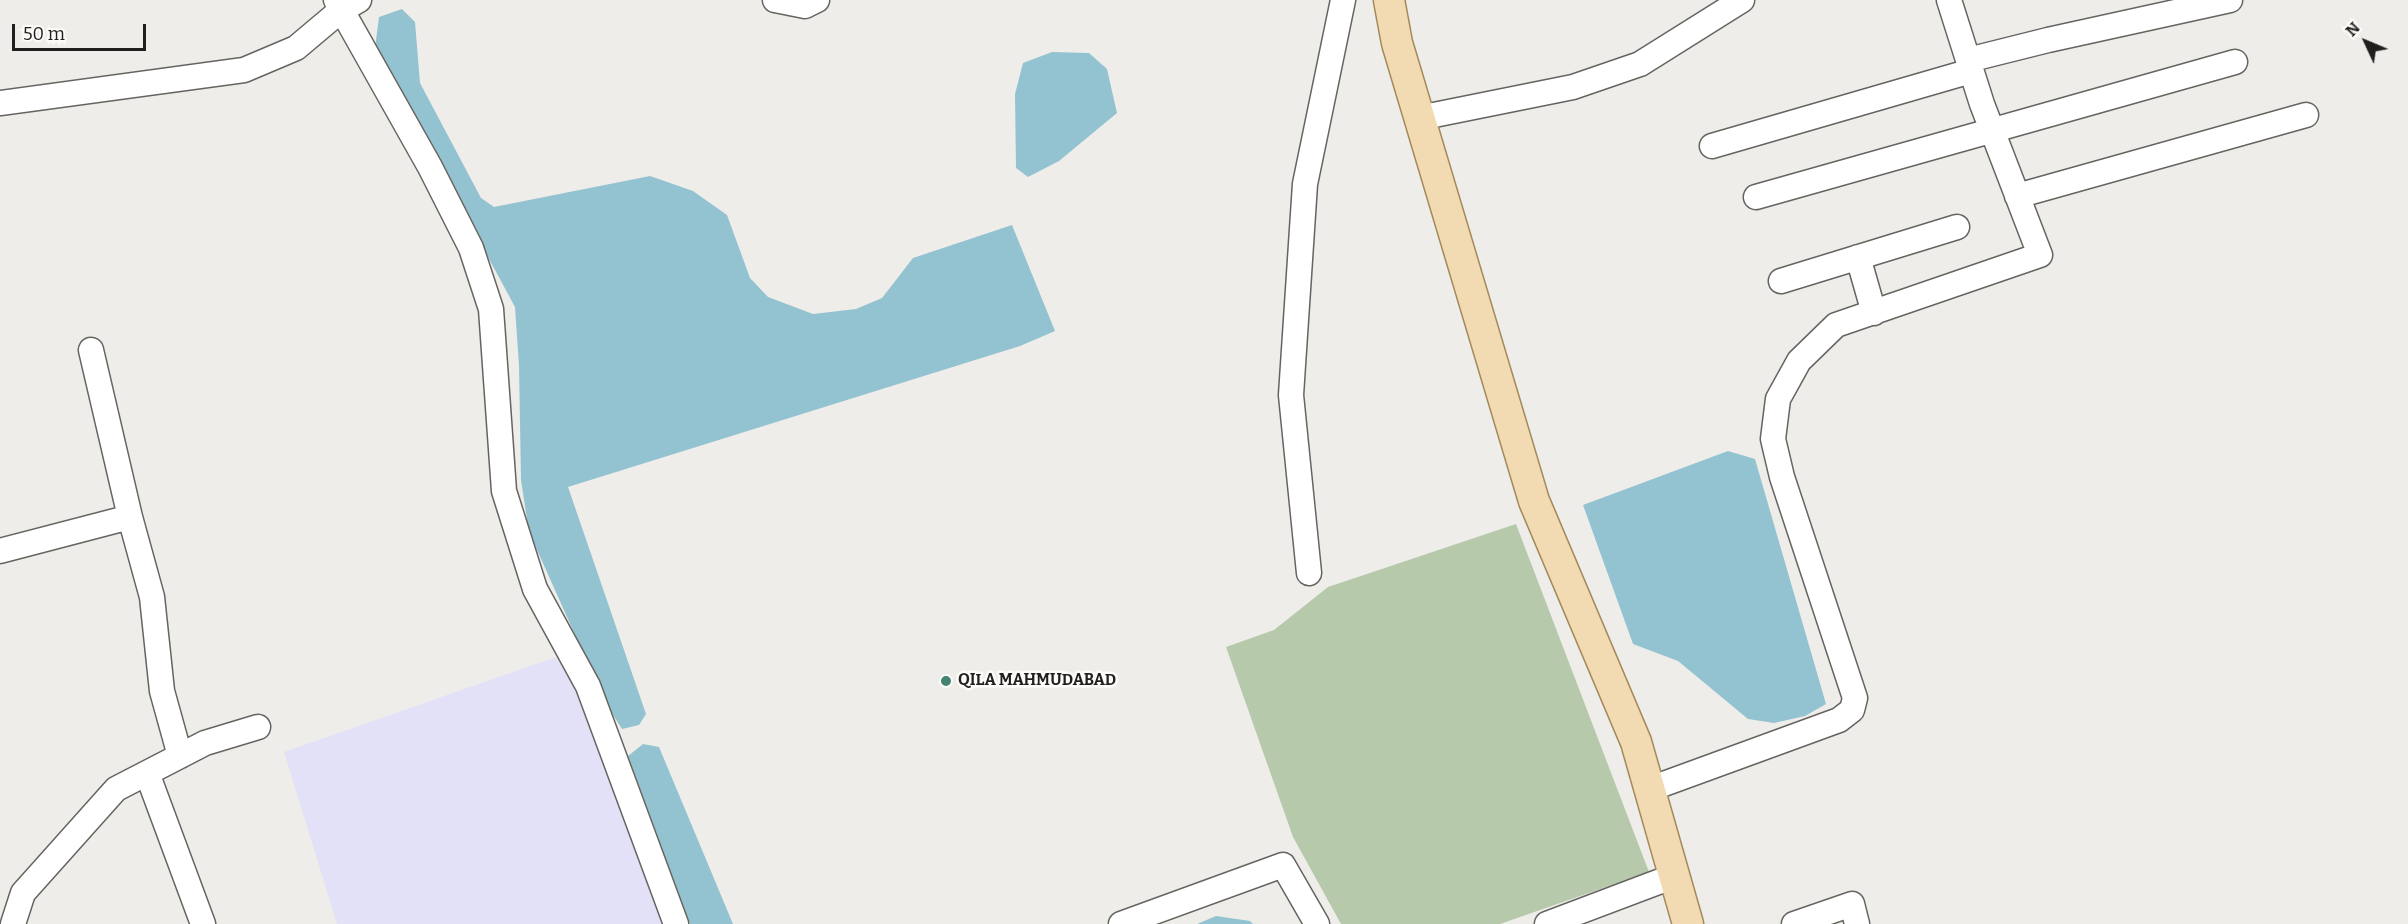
<!DOCTYPE html>
<style>
body{margin:0}
#map{position:relative;width:2408px;height:924px;overflow:hidden;background:#efede9;font-family:Bitter,serif}
canvas{display:block}
.north{position:absolute;left:2336px;top:12px;width:60px;height:60px;-webkit-text-stroke:4px #fdfbf7;paint-order:stroke;rotate:314deg;font-size:16px;font-weight:700;line-height:24px;text-align:center;color:#201f1e}
.north::after{content:'';display:block;margin:auto;width:21px;height:27px;background:#201f1e;clip-path:polygon(50% 0,100% 100%,50% 72%,0 100%)}
.scale{position:absolute;left:12px;top:24px;width:134px;height:27px;box-sizing:border-box;border:3px solid #201f1e;border-top:0;padding-left:8px;font-size:18px;line-height:21px;white-space:nowrap;color:#201f1e;-webkit-text-stroke:4px #fdfbf7;paint-order:stroke}
</style>
<div id="map">
<canvas width="2408" height="924"></canvas>
<div class="north">N</div>
<div class="scale">50 m</div>
</div>
<script>
const c = document.querySelector('canvas').getContext('2d');
c.lineJoin = 'round';
function fill(path, color) { c.fillStyle = color; c.fill(path, 'evenodd'); }
function stroke(path, color, width, dash) { c.strokeStyle = color; c.lineWidth = width; c.lineCap = dash ? 'butt' : 'round'; c.setLineDash(dash || []); c.stroke(path); }
function label(font, color, halo, rows, align = 'center') {
  c.font = font + ' Bitter,serif'; c.lineWidth = 5; c.setLineDash([]); c.textBaseline = 'middle'; c.strokeStyle = halo; c.fillStyle = color; for (const [text, x, y, turn = 0] of rows) {
    c.save(); c.translate(x, y); c.rotate((+turn || 0) * Math.PI / 180); c.textAlign = isNaN(turn) ? turn : align; if (halo) c.strokeText(text, 0, 0); c.fillText(text, 0, 0); c.restore();
  }
}
fill(new Path2D(`
 M556,657L582,699L663,924H337L284,752Z`), '#e3e1f7');
fill(new Path2D(`
 M1516,524L1649,872L1500,924H1341L1293,837L1226,647L1274,630L1328,587Z`), '#b6caab');
fill(new Path2D(`
 M402,9L415,22L420,83L481,198L494,207L650,176L693,191L727,215L750,278L768,297L813,314L856,309L882,298L913,258L1012,225L1055,331L1020,346L568,487L646,714L639,725L622,729L606,704L529,532L521,480L519,366L515,307L375,48L379,17Z
 M1052,52L1089,53L1107,69L1117,113L1059,161L1028,177L1016,168L1015,94L1023,63Z
 M1728,451L1755,459L1826,704L1805,716L1774,723L1748,719L1678,661L1633,644L1583,505Z
 M643,744L659,747L733,924H690L628,756Z
 M1216,916L1250,921L1253,924H1197Z`), '#93c3d0');
const minor = new Path2D(`
 M336,0L430,167L471,248L491,309L504,491L535,589L588,686L676,924
 M775,0L805,6L817,0
 M1968,60L2048,40L2230,0
 M0,103L244,70L296,48L340,11L359,0
 M1419,118L1573,87L1640,64L1742,0
 M1712,146L1971,71
 M2017,196L2306,115
 M1756,197L2235,62
 M1858,257L1874,313
 M1781,281L1957,227
 M91,350L130,517L152,597L162,691L180,756
 M0,551L130,517
 M1309,573L1291,395L1305,184L1343,0
 M147,773L203,924
 M1650,789L1839,720L1852,710L1855,698L1782,477L1773,439L1778,399L1799,361L1836,325L2040,255L1982,104L1949,0
 M13,924L23,893L116,789L205,743L258,727
 M1121,924L1283,865L1317,924
 M1547,924L1674,876
 M1794,924L1852,904L1857,924`);
const major = new Path2D(`
 M1389,0L1397,43L1534,501L1636,742L1688,924`);
stroke(minor, '#666461', 27);
stroke(major, '#a38a5d', 33);
stroke(minor, '#fff', 24);
stroke(major, '#f2dbb2', 30);
for (const [x, y, r, color] of [
 [946,681,6,"#428372"]
]) { const dot = new Path2D(); dot.arc(x, y, r, 0, 2 * Math.PI); c.fillStyle = color; c.fill(dot); stroke(dot, '#fdfbf7', 2); }
label('bold 16px', '#201f1e', '#fdfbf7', [
 ["QILA MAHMUDABAD",958,681]
], 'left');
</script>
